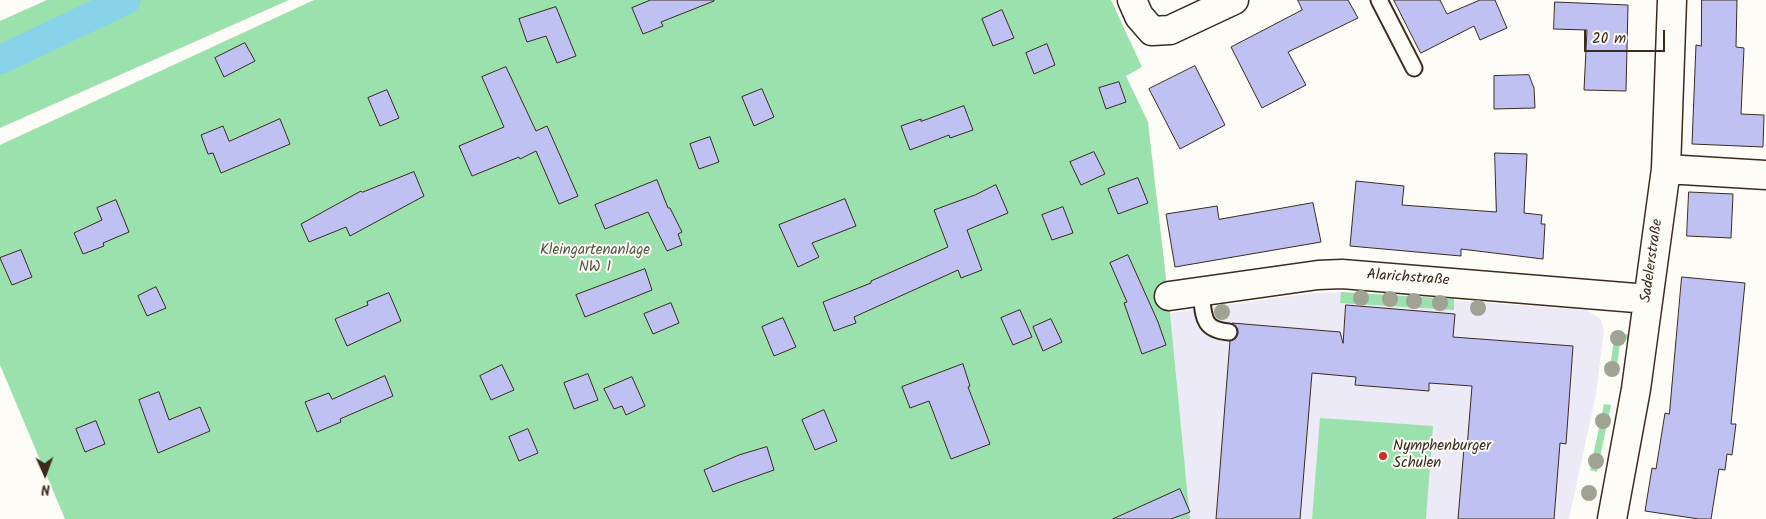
<!DOCTYPE html>
<meta charset="utf-8">
<style>
body{margin:0}
#map{position:relative;width:1766px;height:519px;overflow:hidden;background:#fdfcf7;font-family:Kalam,sans-serif}
canvas{display:block}
.north{position:absolute;left:20px;top:449px;width:50px;height:50px;-webkit-text-stroke:4px #fdfcf7;paint-order:stroke;rotate:178deg;font-size:14px;font-weight:700;line-height:20px;text-align:center;color:#3b2a1e}
.north::after{content:'';display:block;margin:auto;width:18px;height:22px;background:#3b2a1e;clip-path:polygon(50% 0,100% 100%,50% 72%,0 100%)}
.scale{position:absolute;left:1584px;top:30px;width:81px;height:22px;box-sizing:border-box;border:2px solid #3b2a1e;border-top:0;padding-left:6px;font-size:15px;line-height:18px;white-space:nowrap;color:#3b2a1e;-webkit-text-stroke:4px #fdfcf7;paint-order:stroke}
</style>
<div id="map">
<canvas width="1766" height="519"></canvas>
<div class="north">N</div>
<div class="scale">20 m</div>
</div>
<script>
const c = document.querySelector('canvas').getContext('2d');
c.lineJoin = 'round';
function fill(path, color) { c.fillStyle = color; c.fill(path, 'evenodd'); }
function stroke(path, color, width, dash) { c.strokeStyle = color; c.lineWidth = width; c.lineCap = dash ? 'butt' : 'round'; c.setLineDash(dash || []); c.stroke(path); }
function label(font, color, halo, rows, align = 'center') {
  c.font = font + ' Kalam,sans-serif'; c.lineWidth = 4; c.setLineDash([]); c.textBaseline = 'middle'; c.strokeStyle = halo; c.fillStyle = color; for (const [text, x, y, turn = 0] of rows) {
    c.save(); c.translate(x, y); c.rotate((+turn || 0) * Math.PI / 180); c.textAlign = isNaN(turn) ? turn : align; if (halo) c.strokeText(text, 0, 0); c.fillText(text, 0, 0); c.restore();
  }
}
fill(new Path2D(`
 M1341,292L1586,310L1600,318L1604,330L1596,394L1569,519H1190L1170,313L1313,293Z`), '#ebeaf6');
fill(new Path2D(`
 M47,0H289L0,128V21Z
 M314,0H1111L1142,67L1126,76L1148,122L1170,313L1190,519H65L0,365V145Z
 M1341,292L1454,299V310L1340,303Z
 M1615,332L1631,335L1630,338L1620,343L1616,375H1609Z
 M1604,404L1611,405L1597,472L1590,470Z
 M1320,418L1433,426L1426,519H1312Z`), '#9ae1ae');
stroke(new Path2D(`
 M0,60L126,0`), '#88d3e9', 29);
const building = new Path2D(`
 M651,0H714V1L661,22L663,26L643,34L632,8Z
 M1298,0H1348L1358,18L1288,52L1306,85L1262,108L1231,47L1302,10Z
 M1394,0H1440L1447,14L1480,0H1495L1507,28L1480,40L1474,26L1421,53Z
 M1702,0H1737L1736,47L1744,48L1741,114L1764,115L1763,147L1692,144L1696,45L1701,46Z
 M1555,2L1628,5L1626,91L1584,90L1587,30L1554,29Z
 M556,7L576,56L557,63L546,36L527,42L519,19Z
 M1002,10L1014,38L993,46L982,19Z
 M245,43L255,61L224,77L215,58Z
 M1047,44L1055,65L1034,74L1026,53Z
 M1195,66L1225,125L1180,149L1149,89Z
 M506,67L536,131L547,126L578,196L559,204L536,151L520,159L519,157L472,176L459,146L504,127L482,77Z
 M1529,75L1534,88L1535,108L1494,109V76Z
 M1119,82L1126,102L1106,109L1099,88Z
 M762,89L774,117L754,126L742,97Z
 M387,90L399,118L380,126L368,98Z
 M964,106L973,130L950,138L949,135L910,150L901,126L921,119V121Z
 M280,119L290,144L221,173L213,153L208,154L201,135L223,126L229,141Z
 M710,137L719,162L699,169L690,144Z
 M1094,152L1105,174L1081,185L1070,162Z
 M1495,153L1527,154L1524,213L1542,215L1541,224H1545L1543,259L1461,249V256L1350,246L1356,181L1404,186L1402,205L1496,212Z
 M414,172L424,196L350,236L346,227L309,242L301,224L361,191L362,192Z
 M1138,178L1148,203L1118,214L1108,189Z
 M657,180L668,208H670L682,232L678,234L682,245L667,251L648,212L605,229L595,205Z
 M996,185L1008,213L967,230L982,270L961,278L958,270L854,317L856,323L834,331L823,302L871,283V281L948,247L934,210L975,195Z
 M1689,192L1733,194L1731,238L1687,236Z
 M845,199L856,226L812,243L819,257L798,267L779,225Z
 M116,200L129,232L103,243L104,246L83,254L74,233L102,220L97,208Z
 M1313,203L1321,242L1175,267L1166,214L1217,206L1219,219Z
 M1063,207L1073,233L1052,240L1042,215Z
 M21,250L32,277L12,285L0,258Z
 M1128,255L1158,322L1166,345L1142,354L1124,303L1127,302L1110,263Z
 M645,269L652,290L585,317L576,295Z
 M1682,277L1745,283L1731,424H1736L1732,455L1727,454L1725,470L1719,469L1711,519H1699L1645,511L1652,468L1656,469L1665,413L1669,414Z
 M156,287L166,308L147,316L138,296Z
 M389,293L401,321L347,346L335,319L368,305L367,302Z
 M671,303L679,323L653,334L644,314Z
 M1346,305L1455,314L1453,337L1573,346L1566,444L1560,443L1554,519H1458L1464,448H1467L1472,386L1429,383V391L1355,385L1356,377L1312,373L1300,519H1216L1230,341L1236,338L1238,333L1237,328L1232,323L1340,332L1343,343Z
 M1020,310L1032,337L1013,345L1001,318Z
 M783,318L796,347L774,356L762,327Z
 M1051,319L1062,342L1043,351L1033,327Z
 M963,364L970,386L968,387L990,444L951,459L929,401L910,408L902,387Z
 M502,365L514,390L491,400L480,376Z
 M588,374L598,400L574,409L564,383Z
 M385,376L393,396L340,419L341,422L317,432L305,402L329,393L332,399Z
 M632,377L645,406L626,415L622,406L614,409L604,389Z
 M159,392L169,420L200,407L210,431L158,453L139,400Z
 M824,410L837,441L815,450L802,420Z
 M96,421L105,444L85,452L76,429Z
 M528,429L538,453L519,461L509,437Z
 M767,447L774,470L737,483L713,492L704,470L739,455Z
 M1180,489L1190,512L1171,519H1113Z`);
fill(building, '#c0c1f3');
stroke(building, '#3b2a1e', 1);
const service = new Path2D(`
 M1379,0L1414,68
 M1201,292C1204,315 1201,330 1229,332`);
const minor = new Path2D(`
 M1132,0L1139,16L1152,31L1170,30L1234,0
 M1666,169L1766,175
 M1169,296L1318,275L1342,274L1648,299
 M1612,519L1636,389L1666,169L1672,0`);
stroke(service, '#3b2a1e', 19);
stroke(minor, '#3b2a1e', 31);
stroke(service, '#fdfcf7', 15);
stroke(minor, '#fdfcf7', 28);
c.fillStyle = '#a0a293';
for (const [x, y] of [
 [1361,298],
 [1390,299],
 [1414,301],
 [1440,303],
 [1478,308],
 [1222,312],
 [1618,338],
 [1612,369],
 [1603,421],
 [1596,461],
 [1589,493]
]) { c.beginPath(); c.arc(x, y, 8, 0, 2 * Math.PI); c.fill(); }
for (const [x, y, r, color] of [
 [1383,456,5,"#c8321e"]
]) { const dot = new Path2D(); dot.arc(x, y, r, 0, 2 * Math.PI); c.fillStyle = color; c.fill(dot); stroke(dot, '#fdfcf7', 2); }
label('15px', '#535842', '#fdfcf7', [
 ["Kleingartenanlage",595,251],
 ["NW 1",595,268]
]);
label('15px', '#3b2a1e', '#fdfcf7', [
 ["Sadelerstraße",1653,261,-82],
 ["Alarichstraße",1408,279,4]
]);
label('15px', '#3b2a1e', '#fdfcf7', [
 ["Nymphenburger",1393,447],
 ["Schulen",1393,464]
], 'left');
</script>
